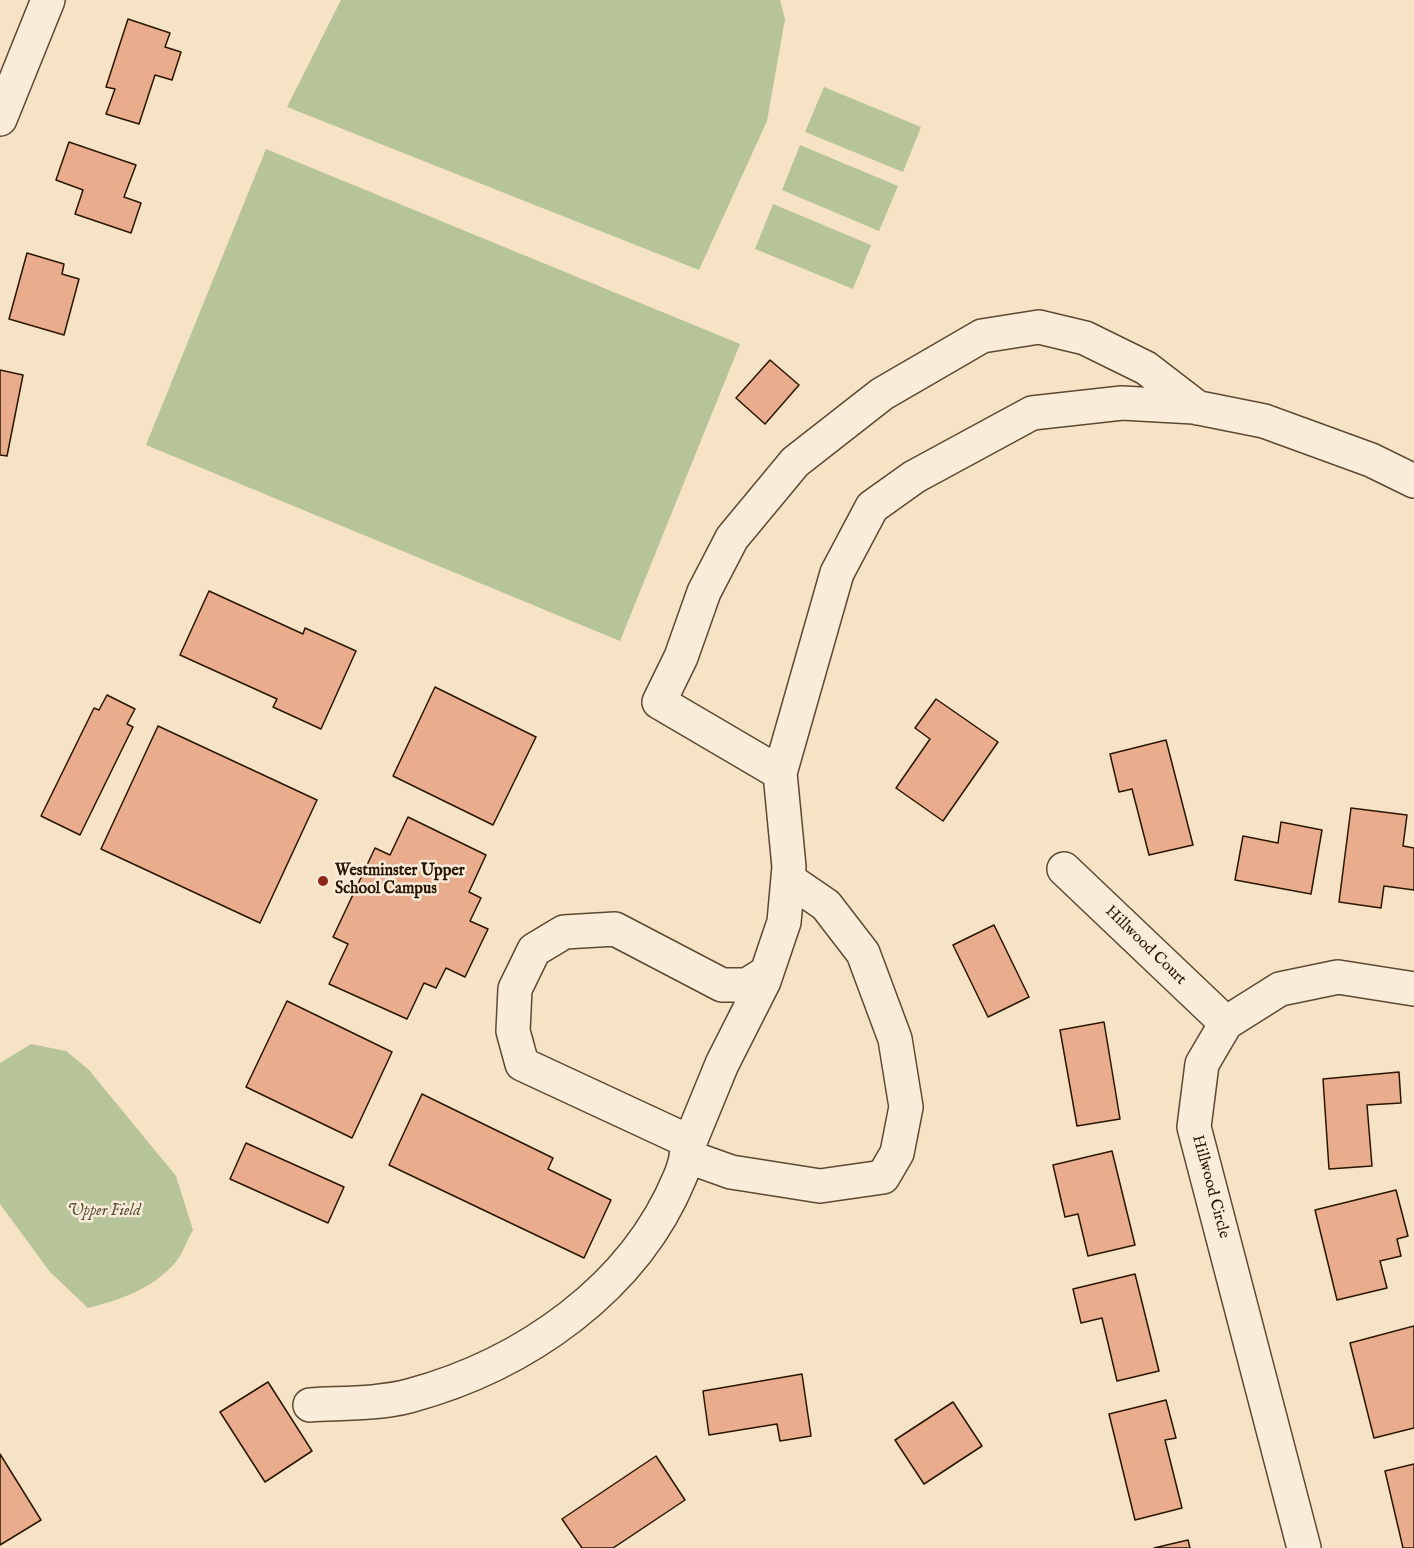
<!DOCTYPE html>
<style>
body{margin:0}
canvas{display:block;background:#f6e2c4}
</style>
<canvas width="1414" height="1548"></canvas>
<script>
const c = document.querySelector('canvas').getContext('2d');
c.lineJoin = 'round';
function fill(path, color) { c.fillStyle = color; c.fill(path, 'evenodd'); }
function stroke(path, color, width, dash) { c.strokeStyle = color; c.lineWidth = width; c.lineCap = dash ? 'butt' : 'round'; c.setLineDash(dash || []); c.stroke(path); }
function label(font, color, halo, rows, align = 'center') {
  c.font = font + ' "IM FELL English",serif'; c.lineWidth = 5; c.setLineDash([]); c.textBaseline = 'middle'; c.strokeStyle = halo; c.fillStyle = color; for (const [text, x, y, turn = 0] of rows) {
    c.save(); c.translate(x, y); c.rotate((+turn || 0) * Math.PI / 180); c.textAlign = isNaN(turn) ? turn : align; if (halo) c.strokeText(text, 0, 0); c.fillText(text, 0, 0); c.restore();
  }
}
fill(new Path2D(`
 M341,0H780L785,19L767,121L699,270L287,107Z
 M824,87L921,127L903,172L805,132Z
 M800,145L898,186L879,231L782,190Z
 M266,149L740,344L620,641L146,445Z
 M773,204L871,245L853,289L755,249Z
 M31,1044L66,1051L89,1070L176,1176L193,1230C187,1240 182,1255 175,1263C152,1289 120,1300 88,1308L50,1272L0,1204V1063Z`), '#b7c499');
const building = new Path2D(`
 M128,19L170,33L165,47L181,52L172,80L155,75L139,124L106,114L115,89L106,87Z
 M69,142L136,165L124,197L141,203L131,233L75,214L83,190L56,180Z
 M27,253L64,264L62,274L79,279L64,335L9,319Z
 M770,360L799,385L765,424L736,398Z
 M0,370L23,375L7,456L0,455Z
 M209,591L303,634L305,628L356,651L321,729L273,707L277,699L180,655Z
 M435,687L536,737L493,825L393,776Z
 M107,695L135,709L127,724L133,727L80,835L41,816L94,708L99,710Z
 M936,699L998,742L943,821L896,788L930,739L915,728Z
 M158,726L317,800L260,923L101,849Z
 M1166,740L1193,845L1149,855L1132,789L1119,792L1110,754Z
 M1351,808L1407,815L1403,846L1414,848V890L1384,886L1381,908L1339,902Z
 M408,817L486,855L469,892L481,898L470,921L488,929L465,977L446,968L436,988L424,983L407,1019L329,984L348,944L333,937L375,848L390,855Z
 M1281,822L1322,830L1311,894L1235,880L1243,836L1278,843Z
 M994,925L1029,997L988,1017L953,945Z
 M287,1001L392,1052L352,1138L246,1087Z
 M1104,1022L1120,1119L1077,1126L1060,1030Z
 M1399,1072L1401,1103L1367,1105L1372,1166L1329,1169L1323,1079Z
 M422,1094L553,1158L548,1169L611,1200L584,1258L389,1165Z
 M246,1143L344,1187L328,1223L230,1179Z
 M1112,1151L1135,1245L1088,1256L1078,1214L1065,1217L1053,1165Z
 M1396,1190L1408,1236L1397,1239L1401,1256L1380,1261L1387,1288L1337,1300L1315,1210Z
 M1135,1274L1159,1371L1117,1381L1102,1318L1081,1323L1073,1289Z
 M1414,1326V1428L1374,1438L1350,1343Z
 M802,1374L811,1436L780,1441L777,1424L709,1435L703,1391Z
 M268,1382L312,1451L265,1482L220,1412Z
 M1166,1400L1176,1438L1165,1440L1182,1508L1135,1520L1109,1414Z
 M953,1402L982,1446L924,1484L895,1440Z
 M0,1454L41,1520L0,1545Z
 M656,1456L685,1500L613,1548H582L562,1519Z
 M1414,1464V1548H1403L1385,1471Z
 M1188,1540L1190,1548H1154Z`);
fill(building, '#e9ac8d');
stroke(building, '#291600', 1.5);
const minor = new Path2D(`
 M0,119L48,0
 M780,773L659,702L681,657L704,592L732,538L795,462L882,394L982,336L1039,327L1085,338L1146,368L1198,408
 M1064,869L1226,1023
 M766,973L747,985H722L615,929L564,932L534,950L515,989L513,1031L522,1064L690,1142L722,1064L764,981L784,922L789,867L780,773L837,573L872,507L914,477L1032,413L1122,403L1194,407L1264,421L1371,460L1414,481
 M686,1156L731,1172L820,1186L883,1177L897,1153L906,1107L895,1039L863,953L826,905L788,879
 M310,1405C342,1403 378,1404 409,1396C524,1365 634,1289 680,1177C685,1166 687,1153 690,1142
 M1304,1548L1194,1127L1202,1064L1226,1023L1280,989L1338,977L1414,989`);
stroke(minor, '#5c4931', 36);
stroke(minor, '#f9ecd9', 33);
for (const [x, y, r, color] of [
 [323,881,6,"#8f2418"]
]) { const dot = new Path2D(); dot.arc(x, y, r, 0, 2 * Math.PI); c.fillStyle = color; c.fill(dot); stroke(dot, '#f9ecd9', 2); }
label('bold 16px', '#291600', '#f9ecd9', [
 ["Westminster Upper",335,872],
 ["School Campus",335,890]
], 'left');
label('16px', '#291600', '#f9ecd9', [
 ["Hillwood Court",1145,946,44],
 ["Hillwood Circle",1210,1187,75]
]);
label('italic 16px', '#5b5336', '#f9ecd9', [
 ["Upper Field",104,1212]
]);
</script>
